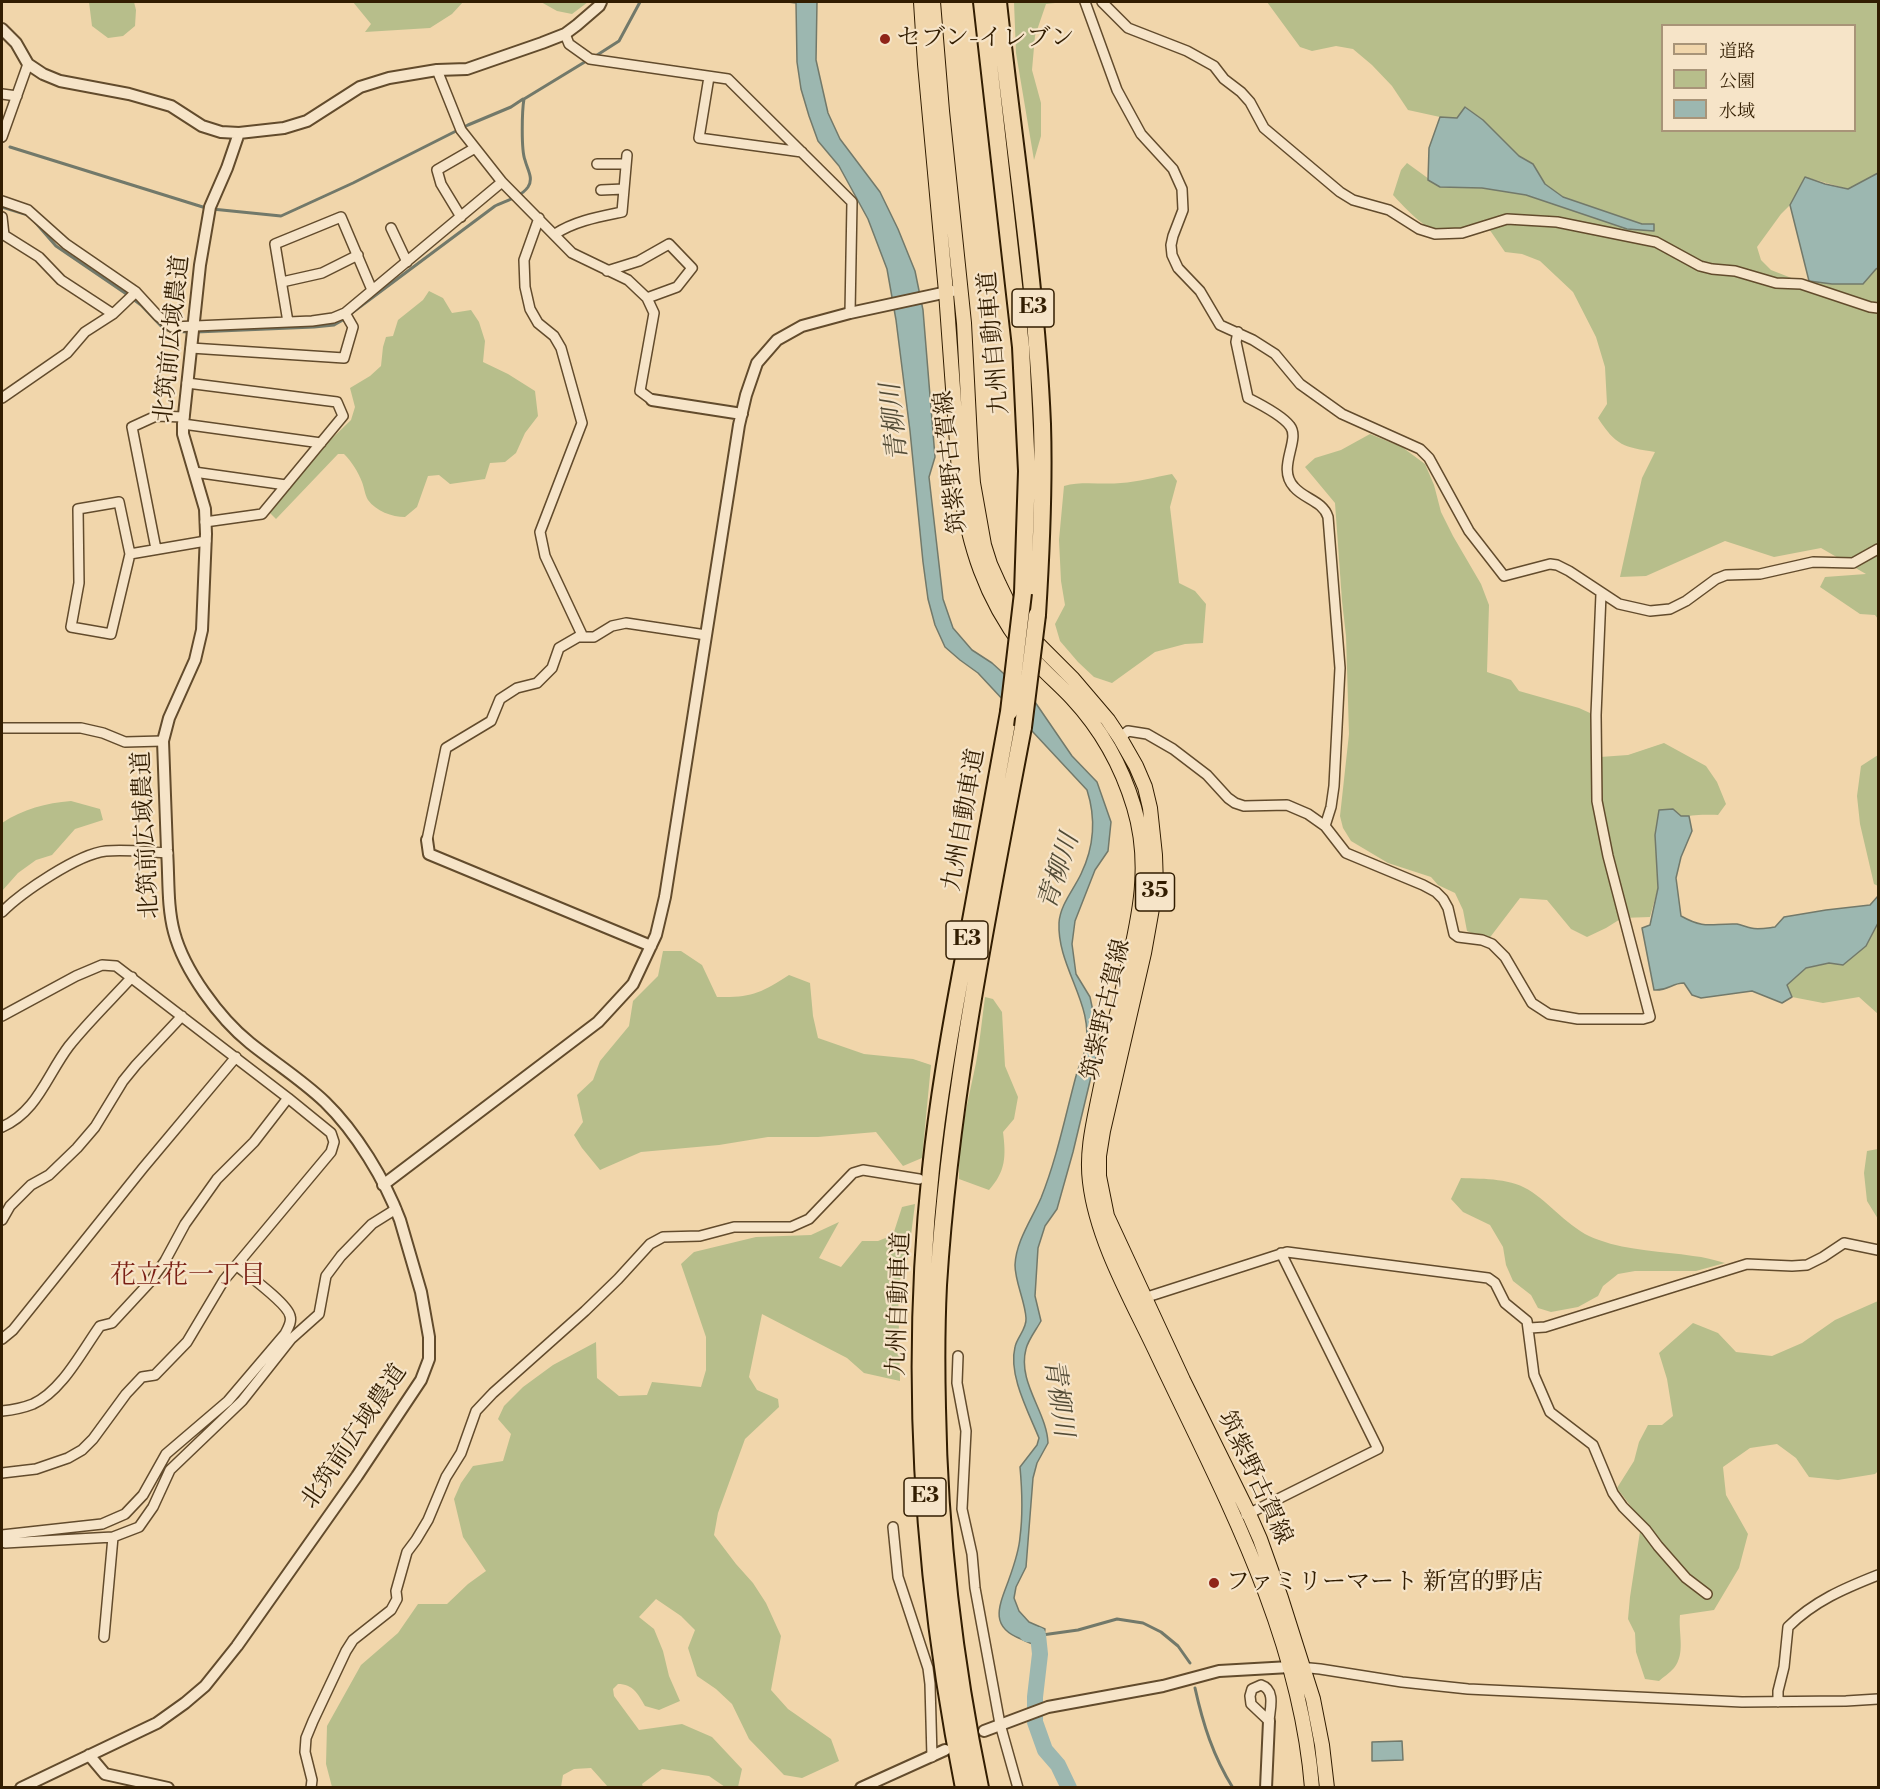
<!DOCTYPE html>
<meta charset="utf-8">
<style>
body{margin:0}
#map{position:relative;width:1880px;height:1789px;overflow:hidden;background:#f1d6ab;font-family:"Libre Bodoni","Noto Serif JP",serif}
canvas{display:block}
.frame{position:absolute;inset:0;border:3px solid #321d01;pointer-events:none}
.legend{position:absolute;left:1661px;top:24px;width:195px;height:108px;box-sizing:border-box;background:#f6e4c8;border:2px solid #a89478;margin:0;padding:8px 10px;list-style:none;font-size:18px;color:#321d01}
.legend li{display:flex;align-items:center;gap:12px;height:30px}
.legend b{width:30px;border:2px solid #a89478}
</style>
<div id="map">
<canvas width="1880" height="1789"></canvas>
<div class="frame"></div>
<ul class="legend">
<li><b style="height:8px;background:#f1d6ab"></b>道路</li>
<li><b style="height:16px;background:#b7be8b"></b>公園</li>
<li><b style="height:16px;background:#9cb7b0"></b>水域</li>
</ul>
</div>
<script>
const c = document.querySelector('canvas').getContext('2d');
c.lineJoin = 'round';
function fill(path, color) { c.fillStyle = color; c.fill(path, 'evenodd'); }
function stroke(path, color, width, dash) { c.strokeStyle = color; c.lineWidth = width; c.lineCap = dash ? 'butt' : 'round'; c.setLineDash(dash || []); c.stroke(path); }
function label(font, color, halo, rows, align = 'center') {
  c.font = font + ' "Libre Bodoni","Noto Serif JP",serif'; c.lineWidth = 4.5; c.setLineDash([]); c.textBaseline = 'middle'; c.strokeStyle = halo; c.fillStyle = color; for (const [text, x, y, turn = 0] of rows) {
    c.save(); c.translate(x, y); c.rotate((+turn || 0) * Math.PI / 180); c.textAlign = isNaN(turn) ? turn : align; if (halo) c.strokeText(text, 0, 0); c.fillText(text, 0, 0); c.restore();
  }
}
fill(new Path2D(`
 M89,2H134L136,10L135,26L123,36L108,38L92,26Z
 M353,2H463L452,14L430,28L365,32L371,24Z
 M541,2H588L572,14L557,11Z
 M1014,2H1064L1046,4L1035,36L1032,70L1041,103V136L1034,160L1016,53Z
 M1267,2H1878V173L1848,189L1805,177L1790,205L1781,214L1757,247L1761,260L1771,270L1794,279L1832,284L1878,268V619L1875,615L1860,614L1820,587L1825,577L1866,574L1821,548L1774,557L1725,541L1646,576L1620,577L1642,478L1655,452C1624,447 1616,446 1598,418L1607,404L1605,367L1596,337L1573,292L1540,261L1522,254L1505,252L1487,226C1470,229 1451,235 1434,230C1423,227 1401,204 1393,195L1401,170L1407,163L1440,187L1482,188L1526,195L1627,229L1654,224H1642L1563,197L1545,184L1533,164L1519,156L1483,120L1466,107L1457,118L1440,117L1408,110L1392,86L1372,65L1353,49L1336,46L1312,51L1300,47ZM1662,26H1854V130H1662Z
 M429,291L443,298L452,313L471,310L479,322L485,341L483,362L508,374L535,391L538,416L525,433L516,453L505,462L490,463L485,479L450,484L439,475L428,476L417,507L405,517C392,517 376,511 368,500C365,495 364,487 362,482C358,472 352,462 344,454H338L276,519L268,511L319,451L351,420L355,407L350,388L370,376L381,366L383,347L386,337L393,336L398,320L423,300Z
 M1370,434L1402,447L1425,464L1434,485L1441,512L1453,536L1481,584L1489,605L1487,672L1511,680L1519,691L1579,708L1590,713L1597,730L1600,757L1628,755L1664,743L1706,766L1717,782L1726,804L1718,815C1684,814 1683,816 1655,835L1658,888L1650,917L1622,918L1606,928L1587,937L1571,929L1547,900L1520,898L1488,940L1467,931L1463,910L1455,893L1438,885L1431,877L1388,863L1351,841L1343,828L1340,816L1349,734L1346,636L1342,601L1335,503L1305,467L1315,458L1341,450Z
 M1172,474L1177,481L1170,507L1179,583L1195,591L1206,604L1203,643L1185,644L1155,652L1112,683L1094,677L1078,662L1060,641L1055,624L1065,605L1061,581L1059,540L1064,486C1082,481 1102,485 1121,483C1138,482 1155,477 1172,474Z
 M1878,755V886L1874,884L1860,824L1857,796L1861,766Z
 M71,801L100,809L103,820L75,829L52,855L36,860L18,873L2,891V823C23,809 46,803 71,801Z
 M1878,923V1014L1859,997L1823,1003L1792,997L1787,985L1806,968L1829,963L1843,964L1866,946Z
 M663,951H681L702,965L717,997C751,998 761,993 789,975L810,983L813,1016L818,1038L864,1054L913,1059L931,1065L922,1158L903,1166L876,1132L818,1137H768L719,1145L641,1152L600,1170L582,1148L574,1135L583,1122L577,1095L593,1080L600,1061L629,1026L633,1001L658,976Z
 M985,997L993,999L1002,1012L1005,1066L1018,1097L1014,1119L1003,1132C1006,1156 1006,1171 989,1190L959,1179C958,1140 968,1101 976,1063C980,1041 982,1019 985,997Z
 M1878,1149V1219L1867,1201L1864,1173L1867,1151Z
 M1461,1178C1485,1179 1512,1178 1532,1192C1554,1207 1573,1232 1599,1240C1629,1251 1662,1251 1693,1256C1704,1257 1714,1260 1725,1263L1696,1271H1635L1618,1274L1603,1286L1598,1296L1578,1307L1551,1312L1538,1308L1531,1295L1513,1281L1506,1265L1503,1247L1490,1225L1463,1212L1451,1199Z
 M915,1204L908,1258L898,1285L900,1381L864,1373L847,1358L762,1314L749,1377L757,1390L778,1399L779,1407L745,1439L718,1513L714,1535L736,1564L753,1583L766,1603L781,1636L771,1690L788,1709L831,1739L839,1761L802,1778L784,1775L749,1739L732,1704L716,1689L697,1676L688,1648L695,1630L681,1616L656,1599L639,1617L654,1629L663,1651L669,1676L680,1701L659,1710L645,1706C638,1694 633,1684 618,1684L613,1689L614,1696L639,1730L682,1724L712,1737L742,1769L738,1787H725L709,1776L662,1769L642,1784L643,1787H608L591,1768L574,1769L563,1775L561,1787H332L326,1764L327,1726L361,1665L398,1633L418,1604H447L468,1584L486,1571L463,1537L454,1499L461,1483L473,1466L503,1461L511,1434L498,1419L504,1406L523,1387L553,1365L596,1342L597,1378L619,1396L647,1395L652,1382L701,1387L706,1370V1337L681,1264L694,1252L756,1237L811,1235L839,1222L819,1258L841,1267L862,1241H878L893,1235L902,1207Z
 M1878,1301V1471L1875,1474L1838,1480L1809,1477L1796,1458L1777,1444L1750,1448L1723,1467L1726,1495L1748,1534L1739,1568L1714,1610L1680,1615C1678,1633 1686,1653 1674,1668C1670,1673 1663,1677 1659,1681L1645,1679L1636,1652L1635,1633L1628,1619L1630,1597L1641,1525L1635,1512L1617,1488L1634,1461L1639,1442L1648,1425H1662L1673,1416L1667,1379L1659,1353L1693,1323L1718,1333L1736,1352L1772,1356L1802,1343L1835,1320Z`), '#b7be8b');
const water = new Path2D(`
 M788,2H817L816,60L828,113L840,139L880,192L898,229L915,271L923,310L935,457L929,477L943,599L953,628L972,650L992,663L1035,702L1072,756L1097,782L1111,822L1108,851L1095,870L1075,921L1072,944L1076,974L1090,997L1098,1035L1096,1056L1073,1152L1057,1209L1045,1226L1038,1248L1035,1296L1041,1321C1036,1330 1028,1340 1026,1349C1017,1382 1047,1412 1048,1443L1037,1463L1033,1478L1026,1567L1016,1587L1014,1598L1019,1611L1029,1622L1045,1629L1043,1646C1034,1646 1028,1642 1021,1639C989,1627 999,1606 1008,1582C1013,1568 1019,1552 1020,1537C1023,1514 1022,1489 1020,1467L1037,1445L1039,1438C1029,1413 1008,1375 1015,1347C1017,1337 1027,1329 1026,1318C1025,1301 1015,1282 1015,1265C1016,1241 1032,1219 1041,1198C1057,1158 1065,1117 1076,1076C1078,1067 1083,1059 1085,1050C1096,1006 1057,968 1059,923C1060,905 1074,889 1081,874C1094,847 1096,818 1087,790L978,673L960,660L945,647L935,625L928,599L923,562L910,431L896,320L887,269L868,219L839,166L818,141L809,116L801,89L797,62L796,3Z
 M1465,107L1483,120L1519,156L1533,164L1545,184L1563,197L1642,224H1654V231L1627,229L1526,195L1482,188L1440,187L1428,180L1429,148L1440,117L1457,118Z
 M1878,173V268L1876,269L1863,284H1832L1809,281L1790,205L1805,177L1825,184L1848,189Z
 M1673,809L1681,816H1689L1692,831L1681,857L1676,878L1681,916C1706,930 1711,923 1737,924C1742,925 1746,927 1751,928C1758,930 1767,928 1775,927L1784,917L1826,910L1870,905L1878,896V923L1866,946L1843,965L1829,963L1806,968L1787,985L1792,997L1782,1003L1752,991L1701,998L1692,995L1684,983C1671,983 1669,991 1654,990L1642,928L1650,925L1658,888L1655,835L1659,810Z
 M1402,1741L1403,1760L1372,1761V1742Z`);
fill(water, '#9cb7b0');
stroke(water, '#72796a', 1.5);
stroke(new Path2D(`
 M594,57L619,41L640,2
 M10,147L206,208
 M2,207L28,215
 M212,209L281,216L353,183L468,125L511,107L523,99
 M35,222L56,246L125,293L141,305L163,328L170,331L189,332
 M196,332L314,327L334,325L341,321L495,206C505,201 521,197 528,187C534,178 527,169 525,160C521,150 522,110 524,99L588,60
 M1042,1635L1078,1630L1117,1619L1143,1623L1161,1632L1178,1646L1190,1663
 M1195,1688C1203,1724 1213,1756 1233,1788`), '#72796a', 3);
stroke(new Path2D(`
 M1027,1634L1038,1635L1040,1654L1035,1697V1722L1045,1750L1058,1765L1069,1788`), '#9cb7b0', 16);
const minor = new Path2D(`
 M1085,2L1117,90L1141,134L1173,169L1182,189L1183,210L1173,236L1171,245L1172,255L1178,268L1200,291L1220,325L1253,340L1275,354L1300,384L1342,414L1420,449L1429,458L1469,531L1504,576L1550,564L1557,565L1569,571L1619,604L1650,611L1670,609L1686,601L1716,579L1726,575L1760,574L1813,562L1853,563L1878,549
 M1102,2L1128,28L1187,51L1214,66L1224,79L1241,92L1250,102L1264,128L1340,192L1353,200L1389,210L1419,229L1435,234L1462,233L1507,219L1557,222L1656,242L1700,266L1712,269L1735,271L1776,283L1801,284L1870,307L1878,308
 M565,34L569,44L590,59L728,79L852,202L850,313
 M437,70L461,130L502,182L572,253L628,280L647,298L654,313L640,391L652,400
 M709,77L699,138L802,152
 M2,94L17,96
 M2,137L28,64
 M597,164H626
 M601,190L624,189
 M2,201L28,210L66,244L136,292L158,316L172,327L312,321L333,318L345,313L502,182
 M2,217L4,235L39,257L61,280L113,314
 M461,217L441,184L437,170L475,148
 M539,218L524,260L525,287L530,309L538,323L554,336L561,348L582,423L540,532L545,556L583,637
 M391,228L407,262
 M555,234C575,221 598,217 622,212L627,155
 M607,271L639,261L669,244L692,268L677,287L647,298
 M282,282L322,273L358,255
 M288,322L275,244L341,217L372,290
 M1238,332L1236,342L1248,398C1260,404 1282,415 1290,426C1301,440 1276,468 1294,487C1304,499 1323,501 1328,517L1340,668L1334,786L1331,807L1325,826
 M191,348L344,358L353,327L345,313
 M187,383L337,402L343,416L262,514L205,522
 M2,398L67,353L85,332L113,314L136,292
 M183,424L321,443
 M194,472L286,485
 M119,502L130,554L111,634L71,627L79,583L78,509Z
 M156,549L132,427L156,416L184,417
 M130,554L206,541
 M2,728H81L103,733L125,742L163,741
 M1120,738L1128,731L1147,734L1173,749L1207,775L1228,798L1235,803L1244,806L1287,805L1308,814L1325,826L1346,853L1423,885L1436,892L1443,899L1448,908L1454,934L1458,937L1482,940L1492,944L1505,957L1532,1003L1549,1014L1578,1019H1643L1650,1017L1608,856L1597,801L1596,715L1601,594
 M427,840L446,748L491,721L500,699L517,688L537,683L552,668L559,648L578,637H594L612,626L626,623L706,635
 M2,912C22,892 78,854 106,851C126,849 148,852 168,853
 M2,1016L76,976L102,965L116,966L288,1098L331,1133L334,1142L331,1152L224,1280L187,1342L155,1375L142,1377L126,1394L93,1439L82,1450L68,1458L36,1469L2,1473
 M2,1127C37,1112 47,1075 69,1046C88,1022 111,1000 132,977
 M2,1220L10,1206L31,1185L49,1175L77,1148L95,1127L123,1081L136,1065L182,1016
 M1132,1300L1144,1298L1287,1252L1488,1278L1495,1283L1505,1303L1527,1321L1534,1375L1550,1412L1593,1445L1613,1493L1623,1507L1646,1530L1658,1546L1686,1578L1707,1594
 M1530,1328L1545,1327L1747,1264L1792,1266L1807,1265L1823,1257L1844,1243L1878,1250
 M2,1339L13,1330L143,1168L236,1057
 M958,1356L957,1383L966,1431L962,1509L972,1554L975,1588L1000,1724L1018,1788
 M2,1411C12,1410 23,1408 33,1404C62,1391 82,1351 100,1326L112,1323L150,1282L165,1261L185,1224L217,1179L254,1142L288,1098
 M1246,1515L1378,1449L1281,1253
 M893,1527L898,1577L928,1668L930,1684L932,1757
 M2,1535L102,1524L125,1514L143,1495L166,1454L228,1401L285,1334C288,1328 292,1322 290,1316C288,1304 248,1275 237,1266
 M5,1543L113,1537L139,1527L153,1507L170,1470L242,1401L291,1339L319,1314L326,1276L341,1256L372,1224L396,1209
 M104,1637L113,1537
 M1299,1667L1320,1669L1402,1682L1468,1689L1742,1702L1846,1701L1878,1699
 M1261,1685C1276,1690 1270,1709 1269,1721L1251,1704L1250,1696L1252,1689Z
 M1778,1702V1691L1784,1667L1788,1627C1814,1601 1845,1588 1878,1575
 M311,1788L312,1780L305,1752L306,1738L313,1721L346,1651L353,1640L391,1610L397,1599L396,1591L407,1552L416,1540L428,1520L446,1477L461,1453L476,1411L493,1393L585,1311L618,1279L650,1244L663,1237L700,1236L734,1227H791L809,1219L853,1173L863,1170L919,1179`);
const tertiary = new Path2D(`
 M2,29L16,43L28,64L43,74L60,81L129,94L171,106L202,126L221,132L239,133L284,128L307,121L360,87L389,78L437,70L467,69L542,43L565,34L577,25L599,6L601,2
 M652,400L742,414
 M427,840L429,854L651,946
 M383,1185L598,1022L633,984L656,935L665,897L739,425L746,395L757,363L777,340L802,326L850,313L952,291
 M984,1731L1048,1707L1163,1686L1219,1671L1290,1667
 M89,1755L105,1774L168,1788
 M21,1788L157,1723L185,1703L205,1686L237,1646L357,1476L421,1380L429,1359V1337L421,1292L400,1220C385,1180 356,1132 325,1102C302,1080 275,1063 250,1043C219,1018 184,970 174,932C167,906 169,877 167,850C166,814 164,777 163,741L169,718L195,660L202,630L206,534L205,509L183,434V424L200,265L210,207L227,168L239,133
 M861,1788L945,1750
 M1266,1788L1269,1721`);
const primary = new Path2D(`
 M921,2L925,64L946,292L960,485C969,546 985,597 1023,647C1037,666 1056,681 1072,698C1101,729 1122,767 1134,807C1153,870 1137,926 1123,988C1115,1022 1107,1057 1100,1091C1094,1121 1086,1151 1090,1182C1097,1242 1134,1304 1159,1358C1224,1495 1300,1634 1312,1788
 M933,2L942,111L964,323L971,458L973,483L984,545L990,564L999,584L1012,611L1029,635L1073,679L1108,720L1120,738L1136,766L1145,787L1150,808L1155,855L1156,886L1144,953L1103,1131L1099,1156V1176L1107,1216L1183,1380L1249,1514L1260,1539L1281,1598L1313,1699L1322,1745L1327,1788`);
const motorway = new Path2D(`
 M982,2L1021,347L1027,471L1023,593
 M998,2C1013,142 1036,282 1042,424C1044,488 1041,551 1037,615
 M964,1788C923,1584 909,1376 931,1169C939,1091 953,1014 968,937C981,862 995,787 1009,712
 M980,1788C954,1663 939,1536 937,1408C936,1367 936,1326 938,1285C950,1096 988,912 1023,727`);
stroke(minor, '#624b2c', 12);
stroke(tertiary, '#624b2c', 14);
stroke(primary, '#321d01', 16);
stroke(motorway, '#321d01', 20);
stroke(minor, '#f6e4c8', 9);
stroke(tertiary, '#f6e4c8', 10);
stroke(primary, '#f1d6ab', 14);
stroke(motorway, '#f1d6ab', 16);
const motorwayBridge = new Path2D(`
 M1009,712L1023,593
 M1023,727L1037,615`);
stroke(motorwayBridge, '#321d01', 20, []);
stroke(motorwayBridge, '#f1d6ab', 16);
for (const [x, y, r, color] of [
 [885,39,6,"#8f2418"],
 [1214,1583,6,"#8f2418"]
]) { const dot = new Path2D(); dot.arc(x, y, r, 0, 2 * Math.PI); c.fillStyle = color; c.fill(dot); stroke(dot, '#f6e4c8', 2); }
for (const [x, y, w] of [
 [1033,308,42],
 [1155,892,39],
 [967,940,42],
 [925,1497,42]
]) { const box = new Path2D(); box.roundRect(x - w / 2, y - 19, w, 38, 4.5); c.fillStyle = '#f6e4c8'; c.fill(box); stroke(box, '#321d01', 1.5); }
label('bold 22px', '#321d01', null, [
 ["E3",1033,308],
 ["35",1155,892],
 ["E3",967,940],
 ["E3",925,1497]
]);
label('24px', '#321d01', '#f6e4c8', [
 ["セブン-イレブン",897,39],
 ["ファミリーマート 新宮的野店",1226,1583]
], 'left');
label('24px', '#321d01', '#f6e4c8', [
 ["北筑前広域農道",173,339,-84],
 ["九州自動車道",995,343,-95],
 ["筑紫野古賀線",952,462,-96],
 ["九州自動車道",965,820,-80],
 ["北筑前広域農道",147,835,-93],
 ["筑紫野古賀線",1107,1010,-77],
 ["九州自動車道",900,1304,-88],
 ["北筑前広域農道",355,1437,-56],
 ["筑紫野古賀線",1254,1478,65]
]);
label('italic 26px', '#524b36', '#f6e4c8', [
 ["青柳川",896,422,-96],
 ["青柳川",1060,872,-72],
 ["青柳川",1057,1398,82]
]);
label('26px', '#7a1f14', '#f6e4c8', [
 ["花立花一丁目",188,1277]
]);
</script>
